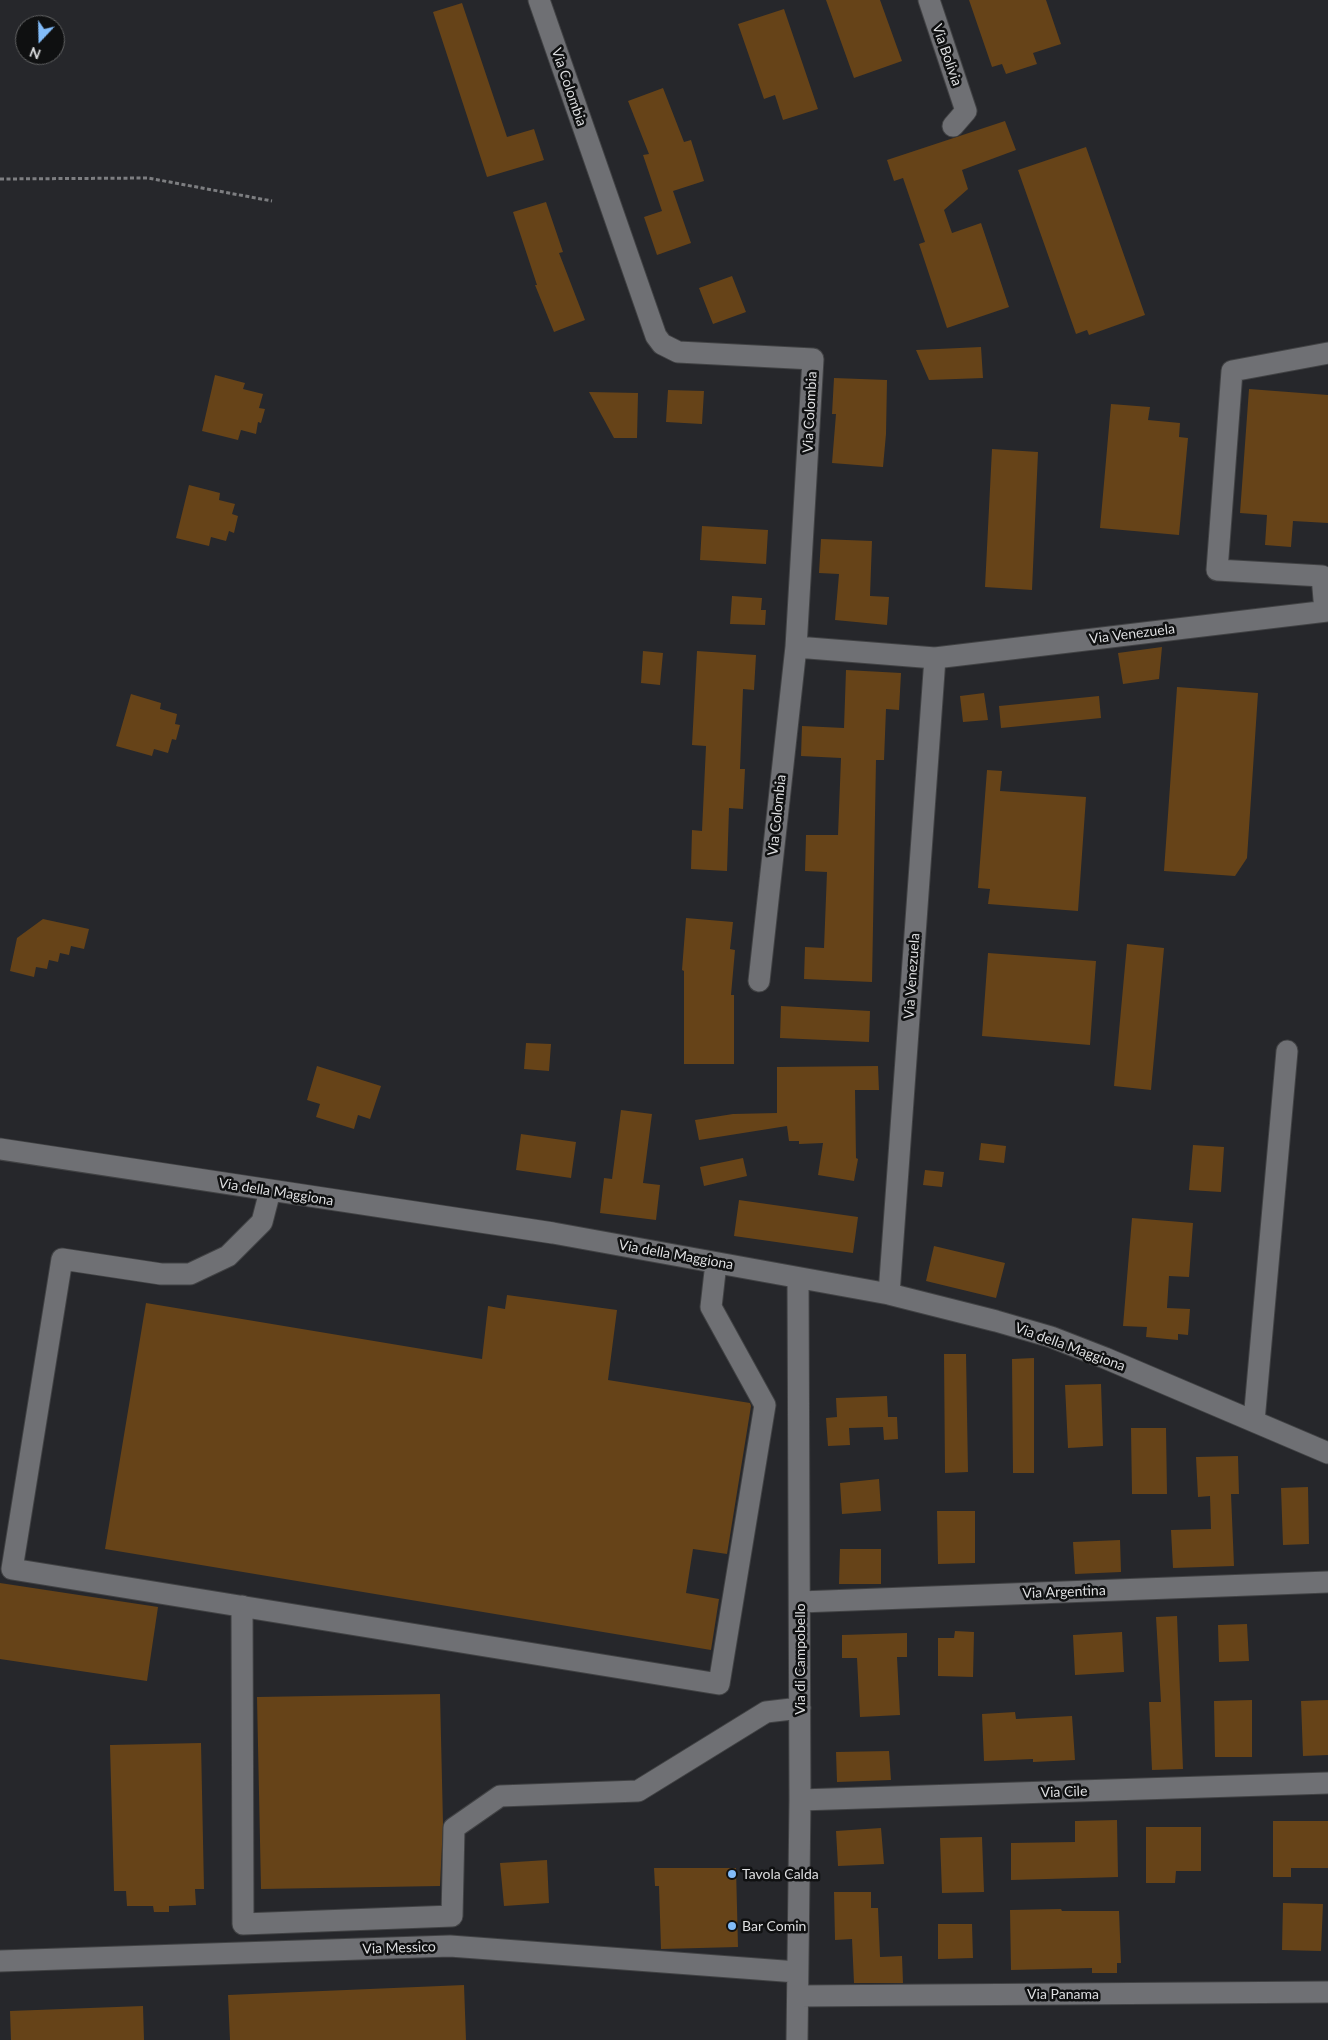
<!DOCTYPE html>
<style>
body{margin:0}
#map{position:relative;width:1328px;height:2040px;overflow:hidden;background:#26272b;font-family:Lato,sans-serif}
canvas{display:block}
.north{position:absolute;left:15px;top:15px;width:50px;height:50px;box-sizing:border-box;background:#0f1011;border:1px solid #626364;border-radius:50%;rotate:201deg;font-size:14px;font-weight:700;line-height:20px;text-align:center;color:#dedfe1}
.north::after{content:'';display:block;margin:auto;width:18px;height:22px;background:#82bcfa;clip-path:polygon(50% 0,100% 100%,50% 72%,0 100%)}
</style>
<div id="map">
<canvas width="1328" height="2040"></canvas>
<div class="north">N</div>
</div>
<script>
const c = document.querySelector('canvas').getContext('2d');
c.lineJoin = 'round';
function fill(path, color) { c.fillStyle = color; c.fill(path, 'evenodd'); }
function stroke(path, color, width, dash) { c.strokeStyle = color; c.lineWidth = width; c.lineCap = dash ? 'butt' : 'round'; c.setLineDash(dash || []); c.stroke(path); }
function label(font, color, halo, rows, align = 'center') {
  c.font = font + ' Lato,sans-serif'; c.lineWidth = 5; c.setLineDash([]); c.textBaseline = 'middle'; c.strokeStyle = halo; c.fillStyle = color; for (const [text, x, y, turn = 0] of rows) {
    c.save(); c.translate(x, y); c.rotate((+turn || 0) * Math.PI / 180); c.textAlign = isNaN(turn) ? turn : align; if (halo) c.strokeText(text, 0, 0); c.fillText(text, 0, 0); c.restore();
  }
}
fill(new Path2D(`
 M826,0H880L902,61L854,78Z
 M969,0H1046L1061,44L1033,53L1037,64L1006,74L1002,64L992,67Z
 M462,3L507,137L534,129L544,160L487,177L433,12Z
 M784,9L818,109L783,120L775,95L764,99L738,24Z
 M663,88L684,142L691,140L704,181L673,191L691,243L657,255L644,217L662,211L643,155L649,154L628,101Z
 M1005,121L1016,150L962,170L968,189L944,210L952,233L981,223L1009,307L947,328L919,244L925,242L903,178L894,181L887,160Z
 M1086,147L1145,315L1089,335L1087,330L1076,334L1018,170Z
 M546,202L563,252L559,253L585,320L554,332L535,285H537L513,212Z
 M732,276L746,312L713,324L699,288Z
 M981,347L983,378L929,380L916,350Z
 M215,375L245,383L243,389L263,394L259,408L265,409L261,423L258,422L256,434L241,430L238,440L202,431Z
 M834,378L887,380L886,434L883,467L832,463L836,414H832Z
 M1249,389L1328,395V523L1293,521L1291,547L1265,545L1267,515L1240,513Z
 M668,390L704,391L702,424L666,422Z
 M589,392L638,393L637,438H614Z
 M1111,404L1150,407L1148,420L1180,423L1179,437L1188,438L1179,535L1100,528Z
 M992,449L1038,452L1032,590L985,587Z
 M189,485L220,493L219,500L235,504L232,514L238,516L234,533L229,531L226,541L211,537L209,546L176,538Z
 M702,526L768,530L766,564L700,560Z
 M821,539L872,541L870,596L889,597L887,625L835,620L839,574L819,573Z
 M732,596L762,598L761,610H766L765,625L730,624Z
 M1162,647L1159,679L1123,684L1118,653Z
 M643,651L663,653L660,685L641,683Z
 M697,651L756,655L754,690L743,689L740,769H745L743,809L729,808L727,871L691,869L692,830L702,831L706,746L692,745Z
 M846,670L901,673L899,710L886,709L884,760H876L872,982L804,979L805,947L824,948L827,872L805,871L806,835H838L841,758L801,756L802,726L844,728Z
 M1177,687L1258,693L1247,858L1235,876L1164,871Z
 M984,693L988,720L963,722L960,696Z
 M131,694L161,703L160,709L177,714L175,724L180,725L176,740L172,739L168,753L154,749L152,756L116,746Z
 M1099,696L1101,718L1001,728L999,706Z
 M987,770L1002,771L1000,791L1086,797L1078,911L988,904L990,889L978,888Z
 M686,918L733,922L730,949L735,950L731,995H734V1064H684V971L682,970Z
 M43,919L89,929L84,949L71,946L69,955L60,953L58,962L49,960L47,969L36,967L34,977L10,971L17,938Z
 M1127,944L1164,948L1151,1090L1114,1086Z
 M988,953L1096,961L1090,1045L982,1036Z
 M781,1006L870,1011L869,1042L780,1038Z
 M526,1043L551,1044L549,1071L524,1069Z
 M317,1066L381,1086L370,1119L358,1115L354,1129L316,1117L320,1104L307,1100Z
 M878,1066L879,1090H855L856,1158L858,1159L854,1181L818,1175L823,1143L799,1144V1141H789L787,1126L699,1140L695,1120L733,1114L777,1113V1067Z
 M621,1110L652,1114L643,1183L660,1185L656,1220L600,1213L604,1178L612,1179Z
 M521,1134L576,1142L571,1178L516,1170Z
 M981,1143L1006,1146L1004,1163L979,1160Z
 M1193,1145L1224,1147L1221,1192L1189,1190Z
 M743,1158L747,1176L704,1186L700,1167Z
 M925,1170L944,1172L942,1187L923,1185Z
 M739,1200L858,1217L853,1253L734,1236Z
 M1132,1218L1193,1223L1189,1277L1169,1276L1167,1308L1190,1309L1188,1335L1178,1334V1340L1146,1337L1147,1327L1123,1326Z
 M934,1246L1005,1263L996,1298L926,1281Z
 M507,1295L617,1310L608,1380L750,1403L751,1406L727,1554L693,1549L686,1593L719,1599L711,1650L105,1549L146,1303L482,1359L488,1306L505,1309Z
 M944,1354H966L968,1472L945,1473Z
 M1034,1358V1473H1013L1012,1359Z
 M1101,1384L1103,1446L1068,1448L1065,1385Z
 M887,1396L888,1417H897L898,1439L884,1440L883,1427L849,1428L850,1445L828,1446L826,1418L837,1417L836,1398Z
 M1131,1428H1166L1167,1494H1132Z
 M1238,1456L1239,1494H1231L1234,1566L1173,1568L1171,1530L1211,1529L1210,1496L1198,1497L1196,1457Z
 M879,1479L881,1511L842,1514L840,1483Z
 M1308,1487L1309,1544L1283,1545L1281,1488Z
 M937,1511H975V1563L938,1564Z
 M1120,1540L1121,1572L1075,1574L1073,1542Z
 M840,1549H881V1584H839Z
 M0,1583L158,1607L147,1681L0,1659Z
 M1177,1616L1183,1769L1152,1770L1149,1702H1161L1156,1617Z
 M1247,1624L1249,1661L1219,1662L1218,1625Z
 M955,1631L974,1632L973,1677L938,1676V1638H954Z
 M1122,1632L1124,1672L1075,1675L1073,1635Z
 M907,1633V1657H897L900,1715L860,1717L857,1658H842V1635Z
 M440,1694L443,1824L440,1886L261,1889L257,1697Z
 M1252,1700V1757H1215L1214,1701Z
 M1328,1700V1755L1303,1756L1301,1701Z
 M1015,1712L1016,1719L1072,1716L1075,1760L1033,1762V1759L984,1761L982,1714Z
 M201,1743L204,1889H195L196,1905L169,1906V1912H154L153,1906H127L126,1891H114L110,1745Z
 M889,1751L891,1780L837,1782L836,1752Z
 M1117,1820L1118,1877L1011,1880V1843L1075,1842V1821Z
 M1273,1821H1328V1868H1291V1877H1273Z
 M1146,1827H1201V1871H1176L1175,1883H1146Z
 M881,1828L884,1864L838,1866L836,1831Z
 M982,1837L984,1892L942,1893L940,1838Z
 M547,1860L549,1903L504,1906L500,1863Z
 M654,1868H736L738,1947L661,1949L659,1886H655Z
 M834,1892H871V1908H878L880,1957L902,1956L903,1983H854L852,1939L835,1940Z
 M1283,1903L1323,1904L1321,1951L1282,1950Z
 M1061,1909L1062,1911H1119L1121,1963H1117V1973H1092V1968L1011,1970L1010,1910Z
 M938,1924H972L973,1958L938,1959Z
 M464,1985L466,2040H230L228,1995Z
 M143,2006L144,2040H11L10,2011Z`), '#664318');
const minor = new Path2D(`
 M539,0L656,336L662,344L678,352L813,359L796,647L759,981
 M929,0L966,111L953,126
 M1325,611L1322,576L1217,570L1232,371L1328,353
 M796,647L935,658L1328,611
 M0,1149L553,1233L889,1294L996,1321L1051,1337L1105,1358L1328,1453
 M270,1191L262,1222L228,1256L190,1274H161L62,1259L12,1569L719,1684L765,1405L711,1307L716,1263
 M889,1294L935,658
 M1254,1421L1287,1051
 M800,1602L1328,1582
 M242,1606L243,1924L452,1916L454,1828L500,1796L638,1791L766,1712L800,1708
 M800,1800L1328,1783
 M0,1961L450,1946L797,1972
 M799,1996L1328,1992
 M797,2040L800,1800L798,1278`);
stroke(minor, '#414244', 23);
stroke(new Path2D(`
 M0,179L148,178L272,201`), '#7d7e81', 3, [4, 2.5]);
stroke(minor, '#6f7074', 21);
for (const [x, y, r, color] of [
 [732,1874,5,"#82bcfa"],
 [732,1926,5,"#82bcfa"]
]) { const dot = new Path2D(); dot.arc(x, y, r, 0, 2 * Math.PI); c.fillStyle = color; c.fill(dot); stroke(dot, '#0f1011', 2); }
label('14px', '#dedfe1', '#0f1011', [
 ["Via Bolivia",947,55,71],
 ["Via Colombia",569,87,71],
 ["Via Colombia",810,412,-87],
 ["Via Venezuela",1132,634,-7],
 ["Via Colombia",777,815,-84],
 ["Via Venezuela",912,976,-86],
 ["Via della Maggiona",276,1192,9],
 ["Via della Maggiona",676,1255,10],
 ["Via della Maggiona",1070,1347,20],
 ["Via Argentina",1064,1592,-2],
 ["Via di Campobello",800,1659,-90],
 ["Via Cile",1064,1792,-2],
 ["Via Messico",399,1948,-2],
 ["Via Panama",1063,1994]
]);
label('14px', '#dedfe1', '#0f1011', [
 ["Tavola Calda",742,1874],
 ["Bar Comin",742,1926]
], 'left');
</script>
